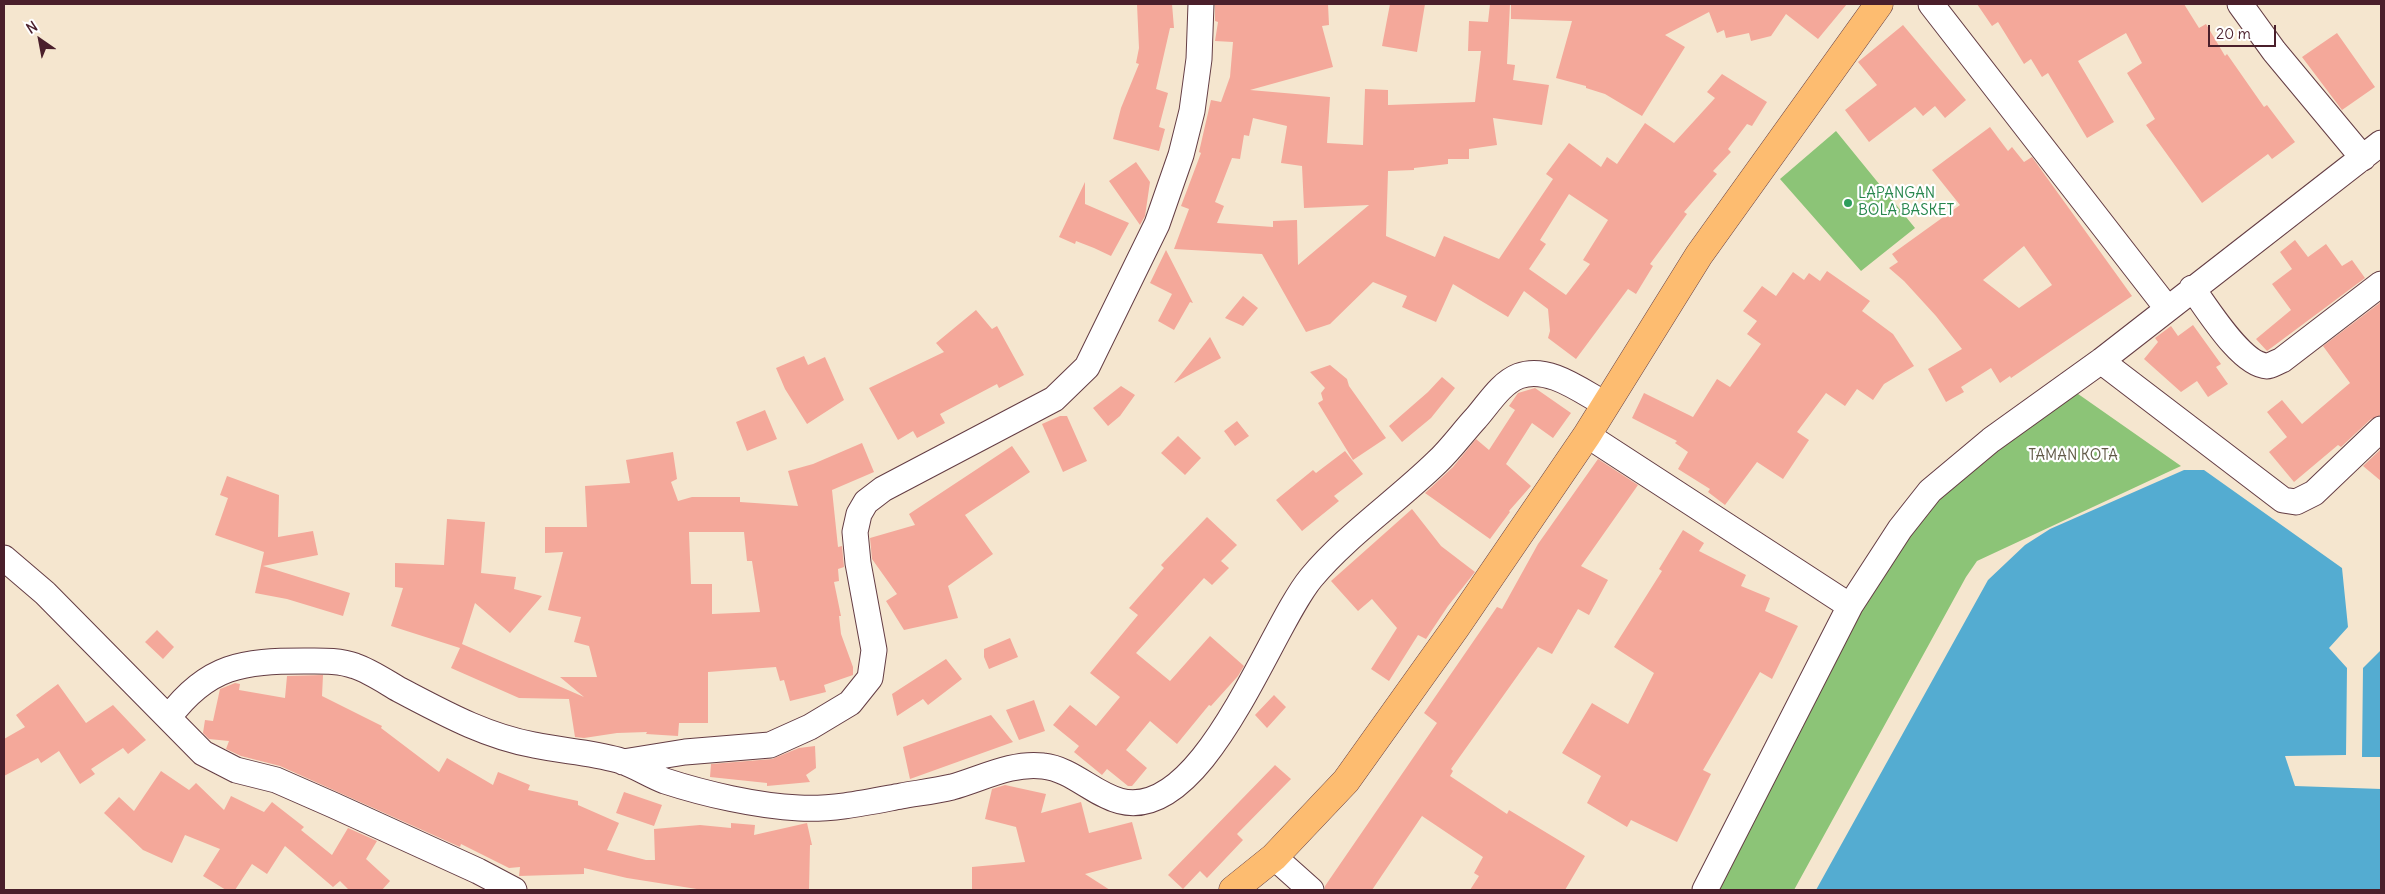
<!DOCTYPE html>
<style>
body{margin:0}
#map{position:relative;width:2385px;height:894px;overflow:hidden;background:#f5e6cf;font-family:Delius,sans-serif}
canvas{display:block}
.frame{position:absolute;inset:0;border:5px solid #4a1f2b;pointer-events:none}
.north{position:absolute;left:15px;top:15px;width:50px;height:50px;-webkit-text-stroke:4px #fff;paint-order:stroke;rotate:327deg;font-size:14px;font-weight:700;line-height:20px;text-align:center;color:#4a1f2b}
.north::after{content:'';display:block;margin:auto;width:18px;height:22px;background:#4a1f2b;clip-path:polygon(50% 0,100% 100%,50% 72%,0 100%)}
.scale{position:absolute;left:2208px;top:25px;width:68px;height:22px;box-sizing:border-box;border:2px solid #4a1f2b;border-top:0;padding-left:6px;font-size:15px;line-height:18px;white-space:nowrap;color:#4a1f2b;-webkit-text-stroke:4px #fff;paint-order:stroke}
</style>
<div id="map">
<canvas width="2385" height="894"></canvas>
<div class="frame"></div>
<div class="north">N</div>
<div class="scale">20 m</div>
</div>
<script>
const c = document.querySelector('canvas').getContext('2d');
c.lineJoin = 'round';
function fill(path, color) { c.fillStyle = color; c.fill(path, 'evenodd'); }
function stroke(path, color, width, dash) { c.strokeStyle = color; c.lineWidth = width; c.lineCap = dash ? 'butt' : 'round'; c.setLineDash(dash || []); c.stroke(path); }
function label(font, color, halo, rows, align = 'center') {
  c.font = font + ' Delius,sans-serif'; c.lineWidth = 4.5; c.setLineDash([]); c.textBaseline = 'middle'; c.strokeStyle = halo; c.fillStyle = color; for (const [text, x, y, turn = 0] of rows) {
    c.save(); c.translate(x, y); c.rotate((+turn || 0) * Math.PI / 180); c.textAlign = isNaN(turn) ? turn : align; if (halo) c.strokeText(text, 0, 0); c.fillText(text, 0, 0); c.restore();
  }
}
fill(new Path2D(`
 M1836,131L1915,228L1861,271L1780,179Z
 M2071,389L2181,466L1977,561L1966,577L1794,890H1710L1831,655L1926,505Z`), '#8cc477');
fill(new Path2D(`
 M2184,470H2204L2342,568L2348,627L2329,648L2347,668H2363L2381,650V890H1816L1988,580L2025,545L2050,529Z`), '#54acd1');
fill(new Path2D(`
 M2347,668H2363L2362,757H2381V789L2295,786L2285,756L2346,755Z`), '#f5e6cf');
fill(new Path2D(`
 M1137,4H1172L1174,28H1170L1156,89L1168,93L1159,127L1165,129L1159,151L1113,139L1121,108L1139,64L1136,63L1139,48Z
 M1215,4H1328L1329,25L1322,26L1333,67L1250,90L1330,97L1327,143L1363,145L1365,89L1388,90V105L1475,102L1481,51H1468L1469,21L1488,22L1490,4H1510L1507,64L1515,65L1513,80L1549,85L1542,125L1493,118L1497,145L1469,149V159H1448V164L1414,168V170L1388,171L1386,236L1435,257L1444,236L1499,259L1553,179L1546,174L1569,143L1601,167L1607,157L1617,164L1645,123L1674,143L1715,98L1707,92L1722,74L1767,102L1752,126L1747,124L1728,149L1731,152L1713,171L1717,174L1684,212L1687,214L1650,264L1653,266L1636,294L1628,289L1576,359L1548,338L1550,331L1548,309L1524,291L1508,317L1453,284L1436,322L1402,307L1407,296L1373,282L1330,324L1306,332L1262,254L1174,249L1189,209L1181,206L1201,153L1199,152L1211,100L1221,102L1230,77L1233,42L1215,41L1218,22L1215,21ZM1253,118L1287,126L1281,163L1302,166L1304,208L1369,205L1298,265L1297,220L1273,221V227L1217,223L1224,206L1215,202L1232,158L1240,159L1244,135L1249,136ZM1569,194L1608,220L1583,260L1590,264L1566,295L1529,269L1546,244L1540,240Z
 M1390,4H1425L1417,52L1382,46Z
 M1511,4H1847L1818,39L1786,14L1771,36L1751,41L1749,33L1726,38L1724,30L1717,33L1709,12L1665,35L1685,47L1642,116L1605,94L1586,88V86L1556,78L1572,21L1511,19Z
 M1977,4H2184L2199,28L2206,24L2225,56L2227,54L2264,107L2267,105L2295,142L2272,159L2268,154L2202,203L2146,125L2155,119L2127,73L2142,63L2126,33L2078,61L2114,122L2087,138L2048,73L2042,77L2031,59L2024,64L1998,22L1992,26Z
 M1903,25L1966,100L1945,118L1935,106L1923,116L1915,107L1869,142L1845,110L1877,85L1858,62Z
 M2337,33L2375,87L2342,110L2302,57Z
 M1990,127L2008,151L2012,147L2024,162L2032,157L2132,296L2011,378L2010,376L2000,383L1991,368L1961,387L1964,392L1946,402L1928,369L1962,349L1936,316L1904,281L1889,268L1898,262L1892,254L1960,205L1932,170ZM2024,246L2052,285L2019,308L1983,280Z
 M1136,162L1150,182L1145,216L1140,225L1109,181Z
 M1085,182V204L1129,223L1111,256L1094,248L1076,241L1075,244L1059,237Z
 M2295,240L2308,257L2326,244L2342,266L2352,260L2365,278L2267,351L2256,339L2291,310L2272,284L2292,269L2280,252Z
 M1166,250L1193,303L1190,302L1174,330L1158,321L1172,294L1150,283Z
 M1827,271L1870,301L1862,311L1893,334L1914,366L1884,384L1873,400L1857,389L1845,406L1826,393L1797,432L1809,440L1783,479L1757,462L1725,505L1708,492L1710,489L1678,469L1688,452L1675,443L1677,441L1632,418L1644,393L1693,417L1717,379L1730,387L1761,344L1747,334L1757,321L1743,311L1762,286L1776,296L1793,272L1804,280L1809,273L1820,281Z
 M1243,296L1258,308L1243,326L1225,318Z
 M2381,302V415L2371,419L2341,447L2338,445L2294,482L2269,452L2287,437L2267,412L2282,400L2302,424L2350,383L2323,346Z
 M976,310L992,329L997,326L1024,375L999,388L997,384L940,414L945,423L917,438L913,431L898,440L869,388L944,352L936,343Z
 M2193,325L2221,364L2216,367L2228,384L2208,397L2197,381L2181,392L2144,359L2158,342L2155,338L2171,326L2178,336Z
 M1210,337L1221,358L1174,383Z
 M804,356L808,365L825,357L844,400L807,424L785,389L776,368Z
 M1330,365L1347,379L1349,386L1386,438L1353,460L1318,403L1323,400L1321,393L1325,388L1310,372Z
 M1442,377L1455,388L1431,418L1402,442L1389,426L1428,392Z
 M1121,386L1135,395L1120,416L1108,426L1093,408Z
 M1535,388L1571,413L1553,438L1532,423L1506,464L1531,486L1509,511L1510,512L1490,539L1425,493L1453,467L1476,439L1489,450L1515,410L1509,406L1518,393Z
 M765,410L777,439L747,451L736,422Z
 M1060,416H1067L1087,461L1063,472L1042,424Z
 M1237,421L1249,436L1235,446L1224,431Z
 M1178,436L1201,458L1185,475L1161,453Z
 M862,443L874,472L832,490L838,547L842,546L844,567L838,569L839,581L834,582L841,616H839L841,634L853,667V675L824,685L826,692L790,701L784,680L780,681L776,667L708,672V723H679L678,736L646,734L647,732L617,733L584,738L575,737L569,699L519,698L451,668L460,648L391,626L403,588L395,587V563L444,565L447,519L485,522L481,573L516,577L514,589L542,596L510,633L475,603L462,644L584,697L560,677H597L589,646L574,642L581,617L548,610L563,552L545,553V527H587L585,486L630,483L626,460L673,452L677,479L671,482L678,501L692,497H740V502L798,506L788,471L813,464ZM689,532H744L747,561H752L760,612L712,614V584H691Z
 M1012,446L1030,472L965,515L993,554L948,586L958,618L904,630L886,601L897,594L872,559L870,538L915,525L909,514Z
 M2381,449V481L2363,466Z
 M1345,451L1363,474L1334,496L1339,501L1302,531L1276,500L1313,470L1316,473Z
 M1598,459L1638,485L1581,566L1608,580L1589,615L1578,609L1552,654L1538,647L1451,769L1453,771L1450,776L1507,814L1509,810L1585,856L1565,890H1470L1479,876L1474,873L1483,857L1422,816L1372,890H1325V886L1437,723L1424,713L1497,607L1502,609L1538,544Z
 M227,476L279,495L278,537L313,531L318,555L263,566L350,593L343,616L287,599L255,593L264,552L215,535L228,498L220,495Z
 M1412,509L1441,546L1475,572L1448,606L1426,639L1418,635L1389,681L1371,669L1397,628L1372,599L1358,611L1331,581Z
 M1207,517L1237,545L1221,561L1229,568L1212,585L1204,578L1136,653L1170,681L1210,636L1244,666L1238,676L1211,706L1209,705L1177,744L1150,721L1126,750L1147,768L1132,786H1128L1107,769L1102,775L1074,752L1079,746L1053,725L1070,705L1096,726L1120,697L1090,673L1138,615L1129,608L1164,568L1161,565Z
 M1683,530L1704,543L1699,551L1746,575L1741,586L1770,598L1765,611L1798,626L1772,679L1760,672L1703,770L1711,774L1677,842L1631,820L1627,827L1587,803L1601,776L1562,753L1592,703L1628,724L1654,673L1614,647L1662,571L1659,569Z
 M157,630L174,647L163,659L145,642Z
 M1010,638L1018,657L989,669L984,657V649Z
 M946,659L962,679L928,705L923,699L897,716L892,694Z
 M323,675L322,696L382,726L381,728L439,772L447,758L493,785L498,772L530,785L528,790L578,801V805L619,823L607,850L646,860H655L654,829L700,825L731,828V823L755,825L754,835L807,823L812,845H810L809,890H703L627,878L584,868V874L519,876L520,867L509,868L461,844L460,847L280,766L241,756L226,749L229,741L209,739L203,733L205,720L213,721L220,689L235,683L240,684L239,690L285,698L287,676Z
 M58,684L86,723L113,705L146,740L128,754L123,748L91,769L95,774L80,784L59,751L41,763L38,758L4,776V739L25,727L16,715Z
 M1274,695L1286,707L1267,728L1255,715Z
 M1034,700L1045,731L1019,740L1006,710Z
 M991,715L1013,742L910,779L903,747Z
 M815,746L816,768L806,775L810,782L767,786V783L710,777L711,764L772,759L799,748Z
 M1275,765L1291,779L1237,834L1243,840L1207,878L1200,871L1183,889L1168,875Z
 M161,771L189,790L196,783L224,810L231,796L264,812L272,802L304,827L301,830L332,855L348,828L377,841L366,859L390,881L382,890H349L340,881L333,887L285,846L267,874L252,864L235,890H226L203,876L220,849L185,835L172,863L143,850L104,813L119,797L134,811Z
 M1005,785L1046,794L1041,813L1081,802L1089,833L1132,822L1142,859L1085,874L1110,890H972V867L1025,862L1016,827L985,819L992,789Z
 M624,792L662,805L654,826L616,813Z`), '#f4a89a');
const minor = new Path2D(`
 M1931,4L2167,308
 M2240,4L2274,51L2363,158
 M2192,288C2207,308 2241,365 2267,366C2271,366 2277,362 2282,360L2381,284
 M2101,361L2283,500L2296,502L2314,493L2381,429
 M1587,435L1850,606
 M4,558L45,593L203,753L236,770L276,780L333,805L478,871L514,890
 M169,717C208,665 243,661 304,661C320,661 339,660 355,666C370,671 386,682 400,690C444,713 485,736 534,745C562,751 590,752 618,760C635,765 649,775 665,781C705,794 757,806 799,808C833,810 869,802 901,796C918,793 935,791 952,787C981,779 1012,762 1043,766C1072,769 1093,794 1120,801C1204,823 1269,629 1311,578C1347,535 1396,502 1437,462C1451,449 1463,432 1476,418C1489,403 1501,383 1519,376C1548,365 1581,391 1605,404
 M623,762L685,752L770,745L810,727L850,703L870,678L874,650L858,563L855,532L859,514L866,502L883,489L1054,399L1087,367L1157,224L1181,155L1192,111L1199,59L1201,4
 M1274,857L1311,890
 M1705,890L1850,606L1900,529L1930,491L1991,440L2101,361L2381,143`);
const highway = new Path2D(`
 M1233,890L1274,857L1346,781L1456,627L1587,435L1699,255L1879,4`);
stroke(minor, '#643d44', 27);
stroke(highway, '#643d44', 29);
stroke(minor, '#fff', 25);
stroke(highway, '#fdbc70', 28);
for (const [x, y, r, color] of [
 [1848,203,5,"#2e9e5b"]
]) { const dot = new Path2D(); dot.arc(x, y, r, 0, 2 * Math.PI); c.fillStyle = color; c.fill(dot); stroke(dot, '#fff', 2); }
label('15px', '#27864d', '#fff', [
 ["LAPANGAN",1858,194],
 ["BOLA BASKET",1858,211]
], 'left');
label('15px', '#615946', '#fff', [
 ["TAMAN KOTA",2073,456]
]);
</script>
